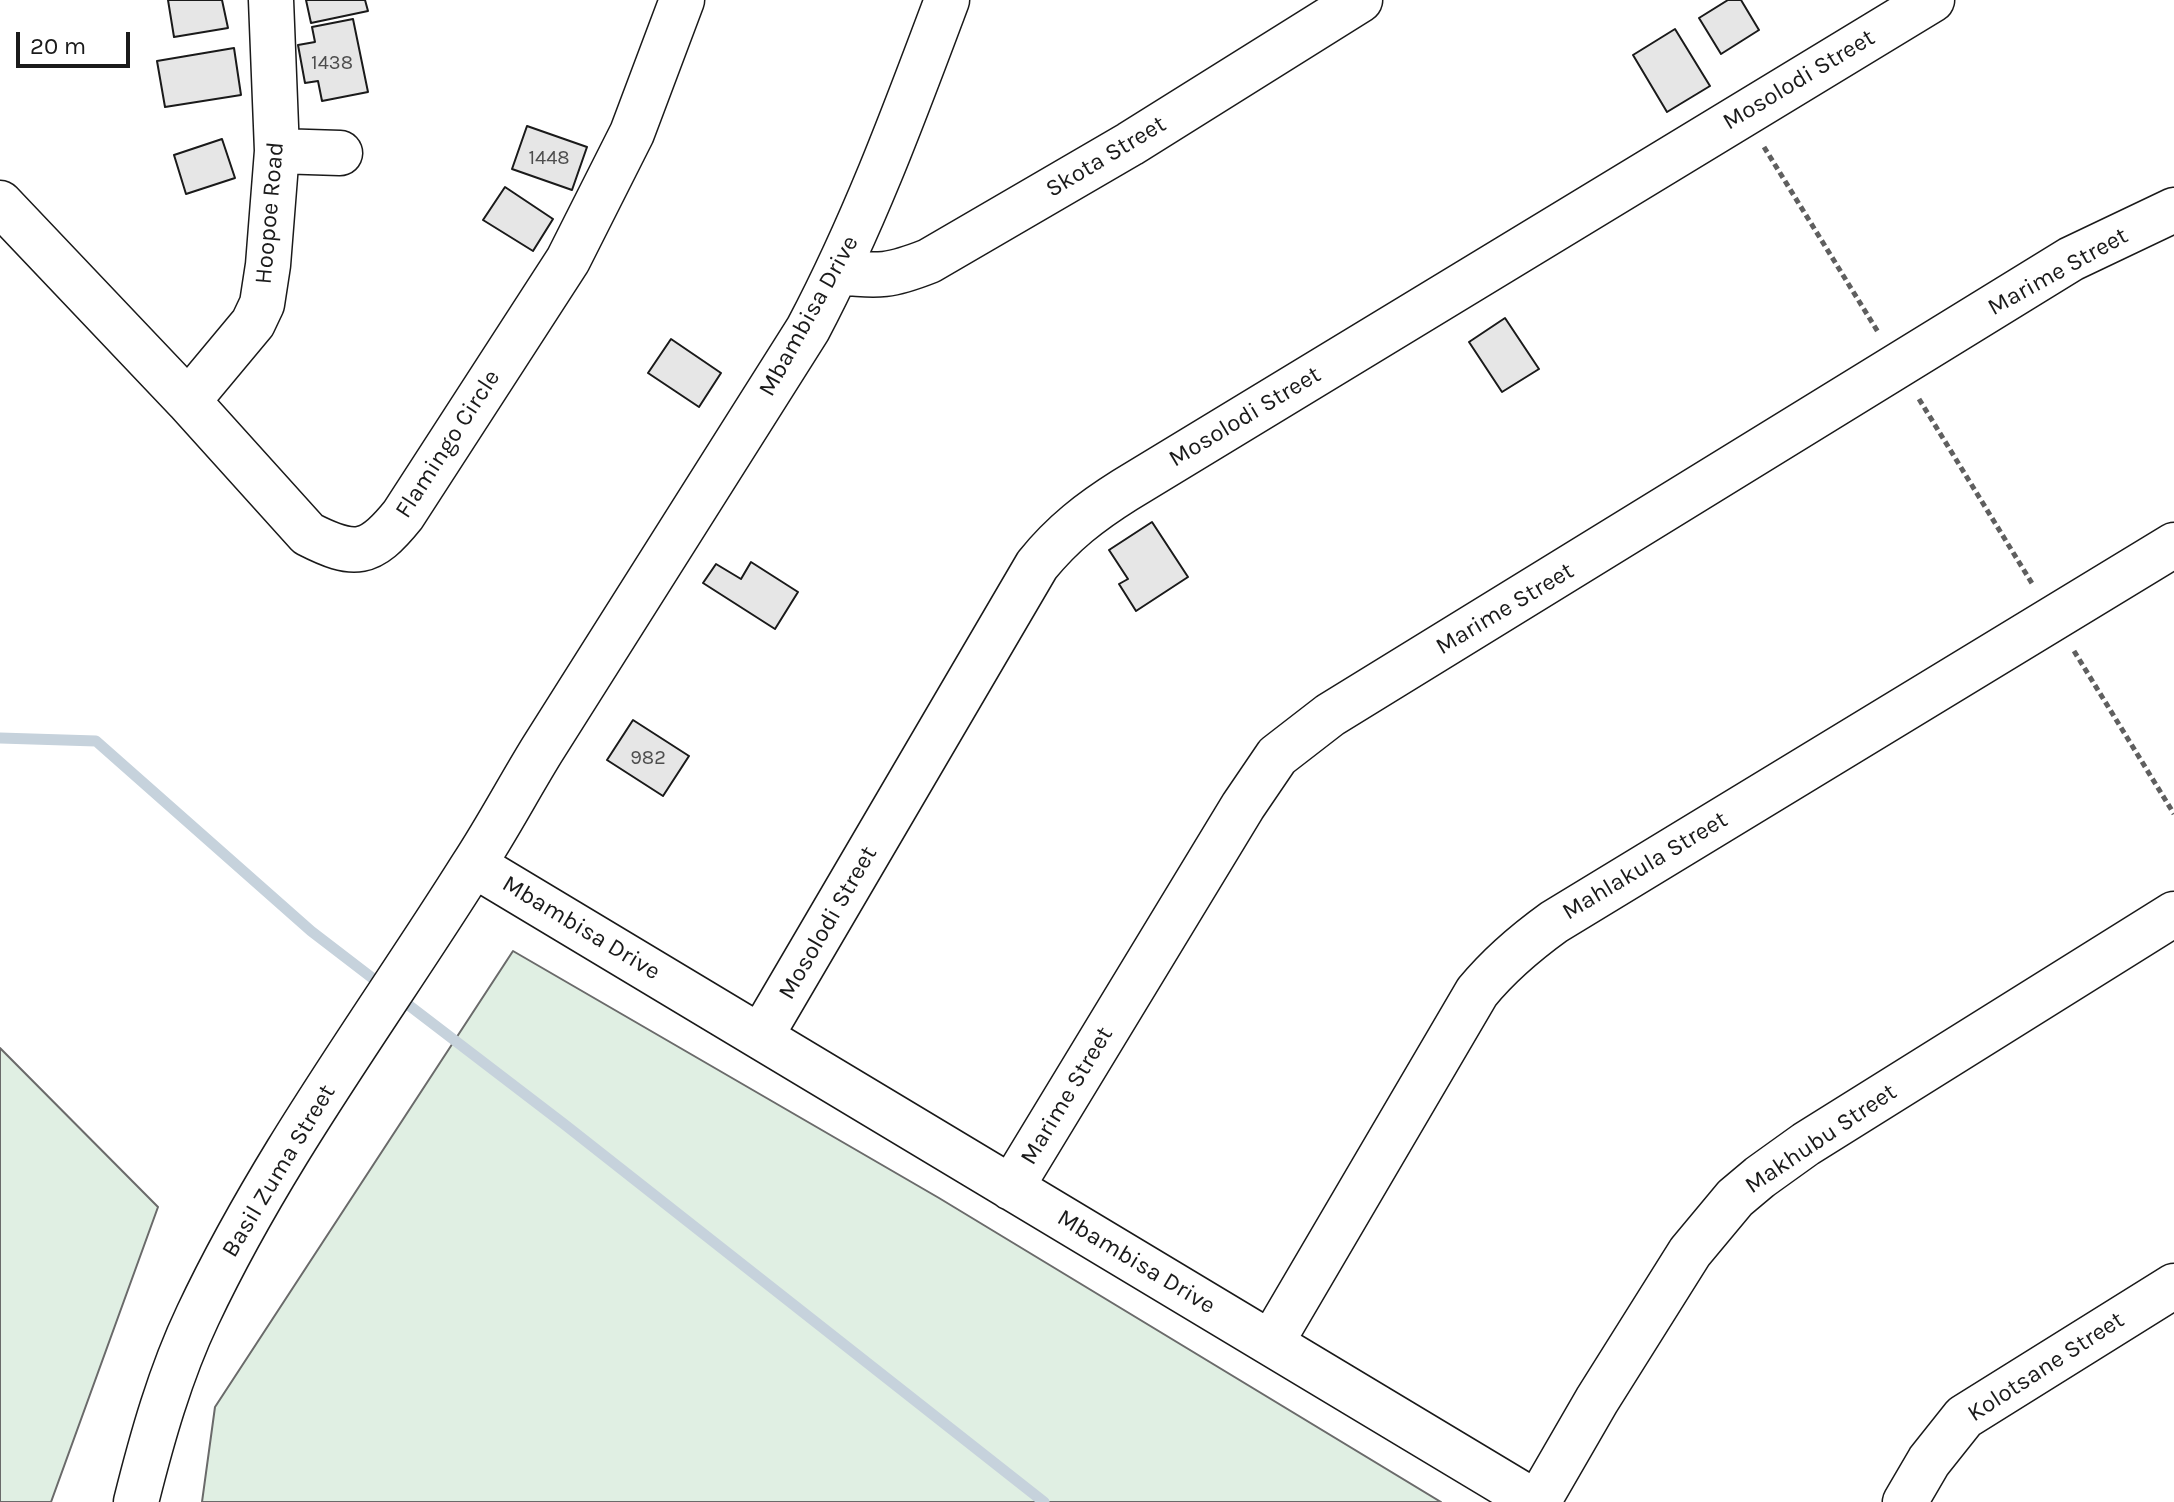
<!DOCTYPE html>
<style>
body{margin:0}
#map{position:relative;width:2174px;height:1502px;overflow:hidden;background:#fff;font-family:Karla,sans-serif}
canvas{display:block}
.scale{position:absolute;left:16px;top:32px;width:114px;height:36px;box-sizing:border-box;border:4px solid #1a1a1a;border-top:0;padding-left:10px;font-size:24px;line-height:28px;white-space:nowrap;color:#1a1a1a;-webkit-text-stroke:6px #fff;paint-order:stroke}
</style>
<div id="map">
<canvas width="2174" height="1502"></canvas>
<div class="scale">20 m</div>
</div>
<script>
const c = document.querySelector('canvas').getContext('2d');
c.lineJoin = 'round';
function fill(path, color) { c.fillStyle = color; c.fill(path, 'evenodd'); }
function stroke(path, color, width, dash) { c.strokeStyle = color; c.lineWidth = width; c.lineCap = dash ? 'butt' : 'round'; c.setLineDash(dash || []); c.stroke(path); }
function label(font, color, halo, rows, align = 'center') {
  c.font = font + ' Karla,sans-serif'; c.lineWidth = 6; c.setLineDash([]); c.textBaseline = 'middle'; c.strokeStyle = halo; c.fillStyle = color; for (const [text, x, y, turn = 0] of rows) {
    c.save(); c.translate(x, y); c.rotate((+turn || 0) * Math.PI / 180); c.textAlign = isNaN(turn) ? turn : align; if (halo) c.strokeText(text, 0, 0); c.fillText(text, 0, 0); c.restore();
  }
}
const green = new Path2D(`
 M513,951L939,1198L1441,1502H202L215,1407Z
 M0,1048L158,1207L51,1502H0Z`);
fill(green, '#e0efe3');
stroke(green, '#6a6a6a', 2);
stroke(new Path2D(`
 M0,738L96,741L311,931L384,987
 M398,997L564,1124L1044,1502`), '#c6d2dc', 11);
const building = new Path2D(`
 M168,0H222L228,28L174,37Z
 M306,0H365L368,11L311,23Z
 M1728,0H1741L1759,30L1721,54L1699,18Z
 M353,19L368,92L322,101L318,81L305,83L298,45L315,42L312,27Z
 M1675,29L1710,86L1667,112L1633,55Z
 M234,48L241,95L165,107L157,61Z
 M527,126L587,147L572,190L512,169Z
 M222,139L235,178L186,194L174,155Z
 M505,187L553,219L533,251L483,220Z
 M1505,318L1539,369L1502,392L1469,342Z
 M671,339L721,373L699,407L648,373Z
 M1152,522L1188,577L1136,611L1119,584L1128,579L1109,550Z
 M751,562L798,592L775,629L703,583L716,564L741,579Z
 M633,720L689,756L663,796L607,760Z`);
fill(building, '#e6e6e6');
stroke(building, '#1a1a1a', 2);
const minor = new Path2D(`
 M277,151L340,153
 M0,203L188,401L308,534C355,558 370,556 403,515L568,260L632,133L682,0
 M838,272C879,277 891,276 929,261L1130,144L1360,0
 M188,401L253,323L262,304L268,265L277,151L271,0
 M474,865L1535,1502
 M761,1036L1037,565C1063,533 1090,512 1125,490L1932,0
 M1011,1188L1243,806L1277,756L1330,715L2071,259L2174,210
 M1271,1343L1477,992C1500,964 1525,943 1554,922L2174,545
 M136,1502C152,1438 170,1374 198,1315C273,1156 379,1015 472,867C497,829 518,789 542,750C631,610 720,470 808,329C864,223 905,112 947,0
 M1538,1502L1597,1400L1690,1252L1735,1198L1760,1177L1806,1144L2174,914
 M1905,1502L1929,1461L1964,1417L2174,1286`);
stroke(minor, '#1a1a1a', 47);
stroke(new Path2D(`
 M1764,147L1878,332
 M1919,399L2033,585
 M2074,651L2174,814`), '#5f5f5f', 5, [6, 4]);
stroke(minor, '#fff', 44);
label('20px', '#4d4d4d', null, [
 ["1438",332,63],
 ["1448",549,158],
 ["982",648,758]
]);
label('24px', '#1a1a1a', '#fff', [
 ["Mosolodi Street",1799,80,-31],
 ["Skota Street",1106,157,-31],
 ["Hoopoe Road",270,213,-85],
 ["Marime Street",2058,272,-29],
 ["Mbambisa Drive",809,316,-61],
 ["Mosolodi Street",1245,417,-31],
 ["Flamingo Circle",448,444,-57],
 ["Marime Street",1505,609,-31],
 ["Mahlakula Street",1645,866,-31],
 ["Mosolodi Street",828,923,-60],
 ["Mbambisa Drive",581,928,31],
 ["Marime Street",1067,1096,-59],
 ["Makhubu Street",1821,1139,-34],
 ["Basil Zuma Street",279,1171,-59],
 ["Mbambisa Drive",1136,1262,31],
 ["Kolotsane Street",2046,1367,-33]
]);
</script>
